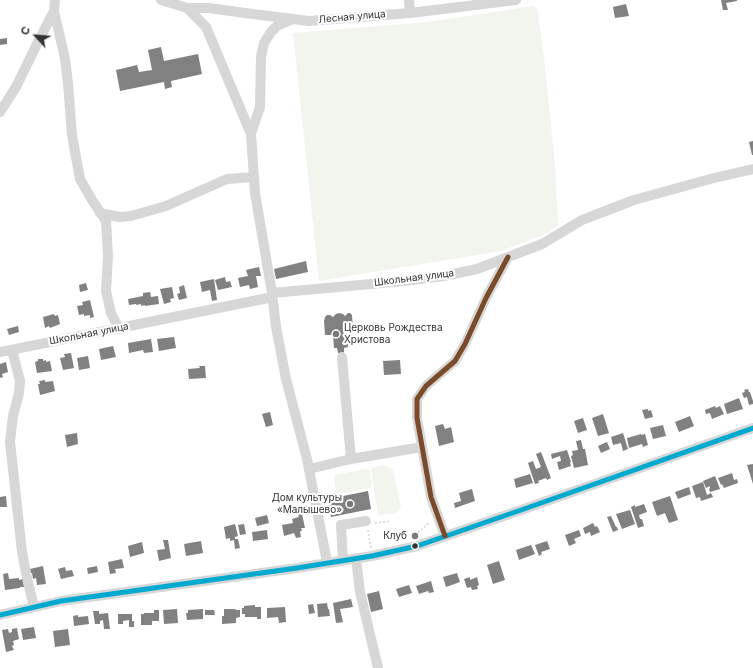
<!DOCTYPE html>
<meta charset="utf-8">
<style>
body{margin:0}
#map{position:relative;width:753px;height:668px;overflow:hidden;background:#fff;font-family:Inter,sans-serif}
canvas{display:block}
.north{position:absolute;left:16px;top:16px;width:40px;height:40px;-webkit-text-stroke:3px #fff;paint-order:stroke;rotate:296deg;font-size:11px;font-weight:700;line-height:16px;text-align:center;color:#333}
.north::after{content:'';display:block;margin:auto;width:14px;height:18px;background:#333;clip-path:polygon(50% 0,100% 100%,50% 72%,0 100%)}
</style>
<div id="map">
<canvas width="753" height="668"></canvas>
<div class="north">С</div>
</div>
<script>
const c = document.querySelector('canvas').getContext('2d');
c.lineJoin = 'round';
function fill(path, color) { c.fillStyle = color; c.fill(path, 'evenodd'); }
function stroke(path, color, width, dash) { c.strokeStyle = color; c.lineWidth = width; c.lineCap = dash ? 'butt' : 'round'; c.setLineDash(dash || []); c.stroke(path); }
function label(font, color, halo, rows, align = 'center') {
  c.font = font + ' Inter,sans-serif'; c.lineWidth = 4; c.setLineDash([]); c.textBaseline = 'middle'; c.strokeStyle = halo; c.fillStyle = color; for (const [text, x, y, turn = 0] of rows) {
    c.save(); c.translate(x, y); c.rotate((+turn || 0) * Math.PI / 180); c.textAlign = isNaN(turn) ? turn : align; if (halo) c.strokeText(text, 0, 0); c.fillText(text, 0, 0); c.restore();
  }
}
fill(new Path2D(`
 M533,6L537,9L544,57L555,164L558,225L548,233L501,251L319,281L293,33L428,22Z
 M383,465L393,470L401,507L397,513L378,515L371,468Z
 M366,469L370,471L372,484L370,488L339,494L336,492L334,478L335,475Z`), '#f1f5ed');
fill(new Path2D(`
 M721,0H737V1L726,3L728,10H723Z
 M626,4L629,16L615,18L613,7Z
 M7,38V44L0,45V39Z
 M161,47L164,61L198,54L202,74L171,81L172,87L165,89L164,82L120,91L116,70L137,65L139,72L152,70L148,50Z
 M753,141V155H752L749,142Z
 M306,261L308,272L276,279L274,269Z
 M259,267L261,276H256L258,287L250,289L249,285L240,287L238,278L248,276L246,270Z
 M225,277L226,282L230,281L232,287L218,290L215,280Z
 M214,279L217,300L212,301L210,290L202,292L200,282Z
 M86,283L88,290L80,292L79,285Z
 M184,285L187,298L179,300L177,294L180,293L179,287Z
 M172,287L174,298L170,299L171,302L164,304L160,289Z
 M150,292L151,297L158,296L159,304L145,306V305L141,306V304L136,305V304L129,305L128,299L143,296V293Z
 M90,300L94,317L90,318V315L84,316V314L79,315L77,306L83,305L82,302Z
 M339,313L343,314L345,316L348,313H350L352,315L353,332L347,333L348,347L344,348V353H338L337,348H334L333,335H325L324,321L325,317L327,315H330L333,317L336,314Z
 M54,314L55,316L58,315L60,324L50,328L49,326L45,328L43,317Z
 M18,326L19,332L9,335L7,329Z
 M174,337L176,348L159,351L157,339Z
 M151,339L153,352L144,353L143,350L129,353L128,343Z
 M113,346L116,357L101,360L99,349Z
 M71,353L74,368L63,370L60,358L65,357L64,354Z
 M88,356L90,368L79,370L77,358Z
 M38,359H43V361L46,360V362L50,361L52,371L37,373L35,362L38,361Z
 M400,360L401,374L384,375L383,361Z
 M6,362L8,372L2,374L3,377L0,378V364Z
 M199,366H205L206,378L189,379L188,369L200,368Z
 M45,380V382L53,381L55,391L40,395L38,384H40L39,381Z
 M748,389L749,392H750L753,401V404L749,405L747,397L744,398L742,393L745,392L744,390Z
 M739,398L743,409L727,414L724,404Z
 M715,406L716,408L720,406L724,414L712,419L710,413L706,414L705,410Z
 M648,409V411L651,410L653,417L645,419L642,410Z
 M270,412L273,425L266,427L262,414Z
 M603,414L609,433L598,436L592,418Z
 M690,416L694,426L679,432L675,422Z
 M583,418L587,430L578,433L574,421Z
 M443,424L445,429L451,427L454,442L439,446L435,426Z
 M663,425L666,436L653,439L650,428Z
 M77,433L78,444L67,447L65,435Z
 M623,433L628,449L623,451L621,443L613,445L611,437Z
 M641,434V435L645,434L648,445L643,447L642,444L629,448L627,438Z
 M581,440L583,449H585L588,465L574,468L571,456L573,455L572,451L578,450L576,441Z
 M607,442L610,449L601,453L598,446Z
 M567,450L571,462H570L571,466L559,470L557,462L561,461L560,456L552,459L551,454Z
 M541,452L551,478L547,480L546,478L538,481L539,483L535,484L528,463L533,461L536,469L541,467L536,454Z
 M753,464V484L747,465Z
 M732,473L734,480L737,479L738,483L724,488L722,484L721,485L718,478Z
 M530,474L533,483L516,488L514,479Z
 M715,476L720,489L710,492L709,489L710,488V486L706,488L703,481Z
 M703,482L707,495L711,493L713,497L701,501L700,497L696,498L692,486Z
 M689,487L691,494L678,499L675,492Z
 M472,489L475,501L455,508L454,503L461,501L459,493Z
 M368,491L371,509L331,517L328,499Z
 M6,496L7,507H0V497Z
 M670,496L678,520L669,523L665,513L657,516L652,502Z
 M644,504L647,512L639,515L640,519H642L644,526L638,528L631,507L635,505V507Z
 M630,510L635,524L622,529L616,514Z
 M298,514H302L305,528H301L302,531H300L301,537L296,538L294,533L284,536L282,525L293,523L292,519L299,517Z
 M267,515L269,523L257,526L255,518Z
 M611,516L616,527H617L618,530L613,532L607,517Z
 M593,523L595,527L597,526L600,532L591,536L590,532L585,534L583,528Z
 M235,524L238,536L235,537V539H238L240,548L235,549L234,540L230,541V538L226,539L224,527Z
 M244,524L246,534L240,535L238,525Z
 M267,530L268,539L253,541L252,532Z
 M579,530L581,536L574,539L576,543L569,546L565,535Z
 M163,540H168L171,558L159,561L157,550L165,549Z
 M201,541L203,553L186,556L184,544Z
 M547,541L550,549L541,552L542,554L539,556L535,545Z
 M142,542L144,553L130,557L128,546Z
 M531,545L535,554L519,560L516,550Z
 M122,559L124,568L115,569L116,573L110,574L108,562Z
 M499,561L505,580L493,584L487,565Z
 M43,566L46,584L37,585L36,578L33,579L32,573H30V569Z
 M97,566L98,572L88,574L87,568Z
 M65,567L66,571L72,570L74,576L61,579L58,569Z
 M8,573L9,579L19,578V580L23,579L24,587H20V588L5,590L3,574Z
 M457,573L460,582L446,587L443,577Z
 M470,577V580L477,577L479,585L477,586L478,589L472,590L471,587L467,588L464,579Z
 M431,581L434,592L429,593L428,591L419,594L416,586Z
 M409,585L412,593L399,597L396,589Z
 M379,591L383,609L371,612L367,594Z
 M351,599L353,607L340,609L343,622L336,623L333,603Z
 M327,603L328,609H329L330,616L318,617L317,604Z
 M313,604L315,613L309,614L308,605Z
 M255,605V607H261V619H257V617H245V614H242V608H244V606Z
 M285,607L286,622L279,623L278,617L267,618V608Z
 M177,609L178,623L164,624L163,610Z
 M203,609V619L187,620L186,613H188V610Z
 M224,609H235L236,610H240V617L236,618V623L222,624V616H224Z
 M154,610H159V621H152V625H141V614H144V613H154Z
 M205,610H214L215,615H205Z
 M93,611H99V614L108,613L110,629H104L103,620L100,621V624H95Z
 M118,614H132V621H134V627H129V620L123,621V624H118Z
 M78,615V617L88,616L89,624L74,626L73,616Z
 M34,627L36,638L23,640L21,629Z
 M17,628L19,639L13,641L14,645L12,646L14,650L6,652L2,630L8,629L9,633L12,632V629Z
 M68,629L70,645L55,647L53,631Z`), '#818181');
stroke(new Path2D(`
 M375,523L391,521
 M368,530L371,548
 M412,538L430,522`), '#d6d6d6', 1.5, [2, 2]);
stroke(new Path2D(`
 M161,0L187,8L206,27L251,134L255,193L272,293L276,327L286,379L307,459L327,562
 M409,0L410,13
 M187,8H209L245,13L309,21L410,13L516,0
 M54,11L65,59L68,83L72,135L80,179L92,200L106,221L108,256L106,291L111,313L119,329
 M0,112L16,87L38,42L54,11L55,0
 M251,134L260,107L261,57L264,43L271,32L277,26L291,20
 M100,213L119,217L131,216L166,206L227,179L254,177
 M272,293L404,281L444,276L477,269L542,244L582,220L634,200L714,178L753,169
 M12,350L20,381L19,393L13,416L10,442L22,552L27,578L34,607
 M0,352L273,297
 M342,357L351,459
 M309,469L351,459L422,447
 M445,536L431,497L417,418V399L426,386L455,361L465,344L486,298L508,257
 M356,558L360,592L378,668
 M343,560L341,525L366,521
 M0,615L61,601L297,568L372,556L417,546L524,509L753,428`), '#d7d7d7', 10);
stroke(new Path2D(`
 M0,615L61,601L297,568L372,556L417,546L524,509L753,428`), '#00a9ce', 5);
stroke(new Path2D(`
 M445,536L431,497L417,418V399L426,386L455,361L465,344L486,298L508,257`), '#7a4b2a', 5);
for (const [x, y, r, color] of [
 [336,334,4,"#7a7a7a"],
 [350,504,4,"#7a7a7a"],
 [415,536,4,"#7a7a7a"],
 [415,546,3.5,"#333"]
]) { const dot = new Path2D(); dot.arc(x, y, r, 0, 2 * Math.PI); c.fillStyle = color; c.fill(dot); stroke(dot, '#fff', 1.5); }
label('10px', '#333', '#fff', [
 ["Лесная улица",352,17,-5],
 ["Школьная улица",414,278,-7],
 ["Школьная улица",89,334,-11]
]);
label('10px', '#333', '#fff', [
 ["Церковь Рождества",344,328,"left"],
 ["Христова",344,340,"left"],
 ["Дом культуры",342,498],
 ["«Малышево»",342,510],
 ["Клуб",407,536]
], 'right');
</script>
